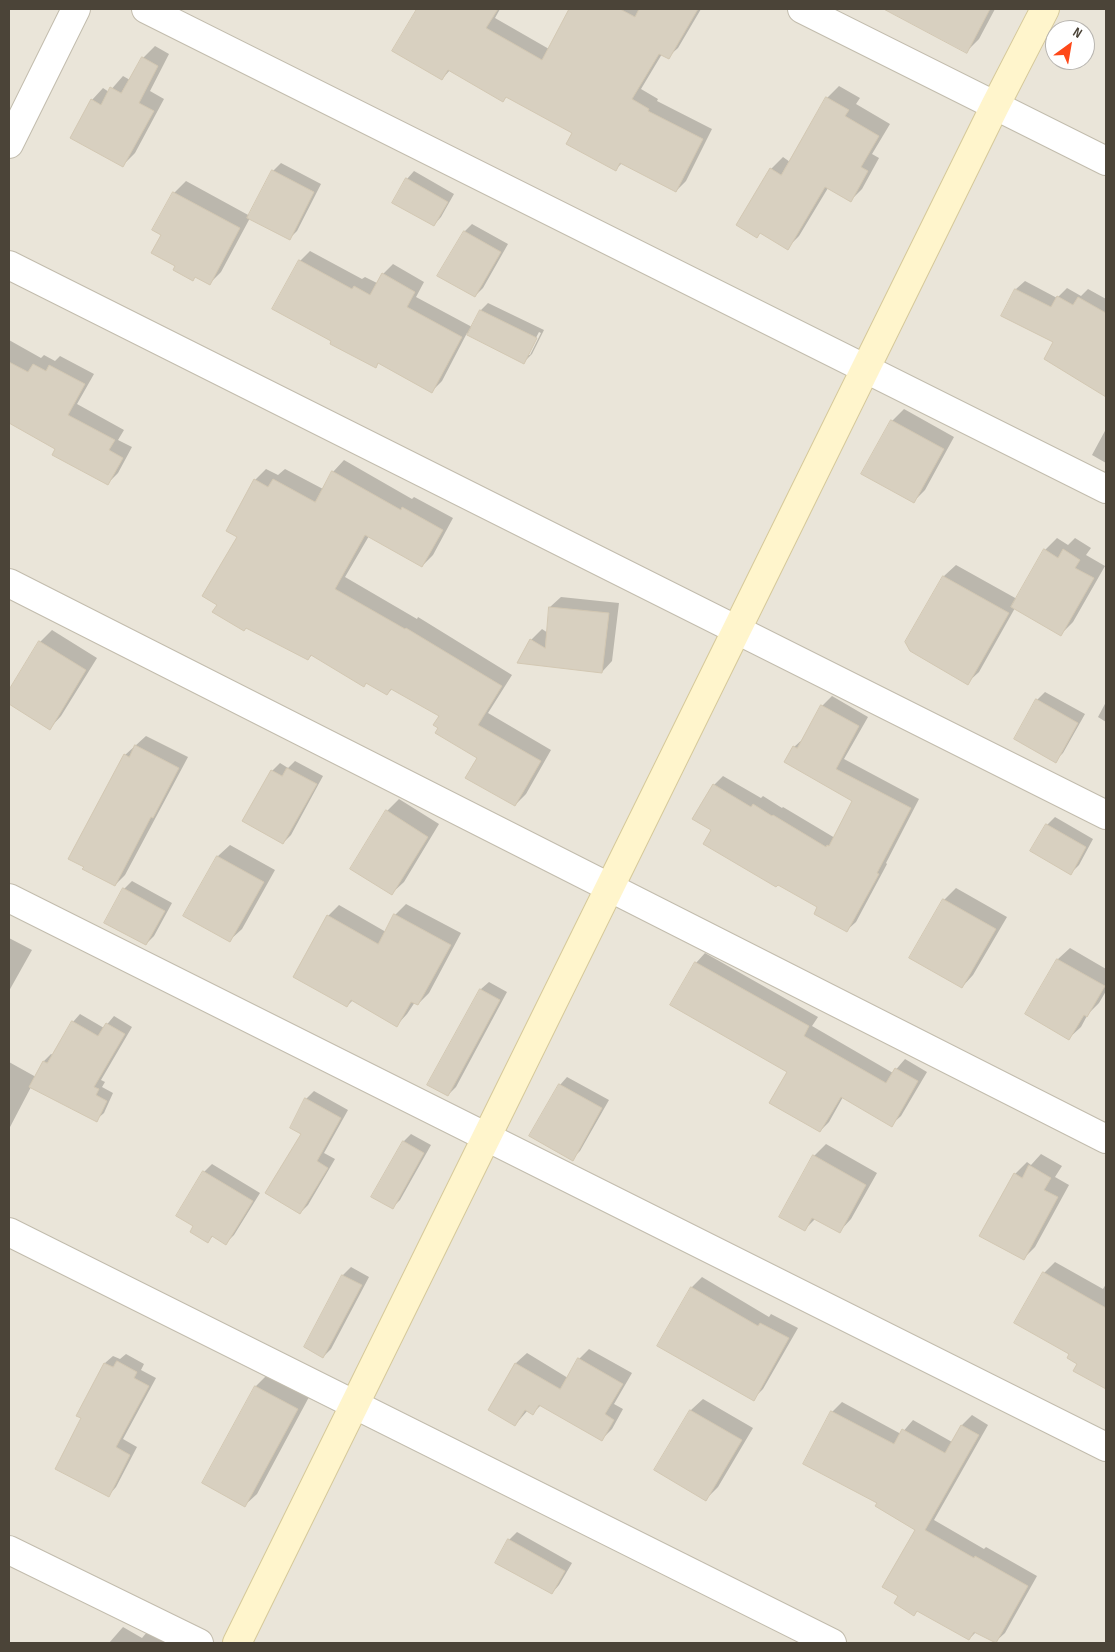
<!DOCTYPE html>
<style>
body{margin:0}
#map{position:relative;width:1115px;height:1652px;overflow:hidden;background:#f6f3eb;font-family:"Sofia Sans Condensed",sans-serif}
canvas{display:block}
.frame{position:absolute;inset:0;border:10px solid #4b4438;pointer-events:none}
.north{position:absolute;left:1045px;top:20px;width:50px;height:50px;box-sizing:border-box;background:#fff;border:1px solid #b7b4af;border-radius:50%;rotate:32deg;font-size:14px;font-weight:700;line-height:20px;text-align:center;color:#4b4438}
.north::after{content:'';display:block;margin:auto;width:18px;height:22px;background:#fe4819;clip-path:polygon(50% 0,100% 100%,50% 72%,0 100%)}
</style>
<div id="map">
<canvas width="1115" height="1652"></canvas>
<div class="frame"></div>
<div class="north">N</div>
</div>
<script>
const c = document.querySelector('canvas').getContext('2d');
c.lineJoin = 'round';
function fill(path, color) { c.fillStyle = color; c.fill(path, 'evenodd'); }
function stroke(path, color, width, dash) { c.strokeStyle = color; c.lineWidth = width; c.lineCap = dash ? 'butt' : 'round'; c.setLineDash(dash || []); c.stroke(path); }
fill(new Path2D(`
 M9,9H1106V1643H9ZM1055,30H1085V60H1055Z`), '#eae5d9');
fill(new Path2D(`
 M418,9H500L495,18L549,49L570,9H701L678,48L668,57L662,54L641,89L658,99L657,101L712,129L686,181L676,191L622,163L616,169L573,133L507,96L503,100L450,70L442,79L394,51Z
 M887,9H995L979,39L967,51Z
 M155,46L169,54L150,91L164,99L135,153L123,165L92,100L103,88L109,92L123,76L130,80L143,58Z
 M839,86L860,98L856,104L890,124L872,154L879,158L862,189L850,201L828,188L799,236L787,248L771,169L783,157L790,162L827,98Z
 M281,163L321,184L297,231L289,239L250,218L221,272L209,284L177,266L163,234L174,193L186,181L250,216L273,171Z
 M414,171L454,194L441,217L434,225L407,179Z
 M472,224L508,244L483,288L475,296L439,275L465,231Z
 M310,251L362,279L365,277L377,283L383,274L393,264L424,282L416,297L472,327L481,310L488,303L544,330L532,354L524,362L467,333L442,381L432,391L379,362L375,366L333,340L300,261ZM539,332L541,333L530,355H527Z
 M1025,281L1057,298L1067,288L1081,296L1088,289L1106,299V395L1045,359L1054,342L1002,316L1016,289Z
 M9,340L41,358L44,355L55,361L60,356L94,374L77,404L124,430L118,440L132,447L118,473L108,483L57,448L9,422Z
 M904,409L954,437L925,490L913,502L892,421Z
 M1106,429V463L1092,455Z
 M344,460L412,499L414,497L453,518L433,555L422,566L369,536L345,577L417,619L418,617L512,675L488,713L551,750L526,794L515,805L478,758L440,727V716L393,688L387,694L367,682L364,685L312,655L308,659L218,604L255,480L266,469L278,475L285,469L323,489L333,472Z
 M1057,538L1068,545L1075,538L1091,548L1086,555L1105,566L1073,622L1061,634L1015,608L979,672L967,683L907,642L944,576L956,565L1017,599L1045,550Z
 M561,597L619,603L612,661L602,672L519,662L531,640L542,629L548,633L550,607Z
 M52,630L97,658L61,716L50,728L9,703V693L40,642Z
 M1045,692L1085,714L1063,753L1055,761L1037,700Z
 M832,696L868,717L844,759L919,799L886,863L887,864L856,922L846,931L819,907L714,785L723,776L761,798L763,796L782,808L783,807L835,838L854,801L794,747L804,738L822,706Z
 M1106,702V722L1098,717Z
 M146,736L188,757L125,875L115,885L125,755Z
 M295,761L323,776L291,835L283,843L272,771L280,763L288,768Z
 M399,799L439,824L404,882L392,893L387,811Z
 M1055,817L1093,839L1079,865L1071,873L1047,825Z
 M230,845L275,870L242,929L230,940L185,915L218,856Z
 M132,881L172,903L154,936L146,944L124,889Z
 M956,888L1007,917L973,975L962,987L911,958L944,900Z
 M406,904L461,933L429,993L418,1004L415,1002L407,1014L396,1026L353,1000L347,1006L328,916L339,905L386,932L395,915Z
 M9,938L32,950L9,991Z
 M1070,948L1106,969V991L1099,1003L1088,1014L1081,1027L1069,1038L1027,1014L1058,959Z
 M705,953L818,1017L812,1026L893,1073L905,1059L927,1072L901,1116L891,1125L843,1097L829,1122L820,1131L788,1071L672,1004L696,963Z
 M489,982L507,992L456,1087L448,1095L481,989Z
 M80,1014L104,1028L114,1016L132,1027L101,1080L105,1082L102,1087L113,1093L104,1113L96,1120L31,1087L9,1129V1062L36,1077L44,1061L51,1054L53,1055L73,1022Z
 M567,1077L609,1100L580,1151L572,1159L560,1085Z
 M314,1091L348,1110L324,1153L335,1159L308,1205L300,1213L303,1133L306,1099Z
 M411,1134L431,1145L400,1200L392,1208L373,1196L404,1141Z
 M826,1144L877,1173L851,1219L840,1231L816,1218L804,1230L814,1156Z
 M1041,1154L1062,1166L1055,1177L1069,1185L1035,1247L1023,1259L1015,1174L1027,1162L1031,1165Z
 M212,1164L260,1193L234,1235L226,1243L214,1235L207,1242L195,1226L204,1172Z
 M1055,1262L1103,1289L1106,1284V1387L1075,1371L1078,1363L1071,1353L1044,1273Z
 M351,1267L369,1277L331,1349L323,1357L305,1347L343,1275Z
 M702,1277L769,1317L771,1314L798,1328L763,1389L753,1399L659,1345L692,1287Z
 M589,1349L632,1373L614,1404L623,1409L612,1429L602,1439L541,1405L533,1413L528,1410L515,1425L489,1409L516,1363L527,1353L568,1378L579,1359Z
 M126,1354L144,1364L141,1370L156,1378L123,1439L137,1447L116,1487L109,1495L83,1418L78,1415L105,1363L113,1356L120,1359Z
 M268,1374L309,1397L257,1494L245,1505L203,1483L256,1386Z
 M703,1399L753,1428L718,1487L706,1499L656,1469L691,1410Z
 M842,1402L901,1434L913,1420L952,1442L962,1425L972,1415L988,1425L934,1520L984,1549L986,1547L1037,1576L1005,1633L995,1642L976,1632L969,1639L918,1610L914,1614L899,1596L917,1529L878,1502L832,1412Z
 M517,1532L572,1563L559,1585L552,1593L509,1540Z
 M123,1627L142,1638L148,1631L171,1643H109Z`), '#0003');
const building = new Path2D(`
 M417,9H498L486,28L542,60L569,9H620L635,17L639,9H698L669,59L659,54L632,99L649,109L648,111L703,139L676,192L620,163L616,171L566,144L572,133L506,97L503,102L448,70L442,80L392,51Z
 M884,9H990L967,53Z
 M142,57L158,66L139,103L154,111L123,167L70,138L91,99L101,105L110,87L121,93Z
 M826,97L849,110L845,116L879,136L861,167L868,171L851,202L825,187L788,250L760,233L757,238L736,225L770,168L781,175Z
 M272,170L314,192L290,240L247,218Z
 M406,178L448,202L434,226L392,203Z
 M173,192L240,228L210,285L195,277L193,281L173,270L175,266L151,253L161,235L152,230Z
 M464,231L501,252L475,297L437,276Z
 M299,260L352,289L354,286L370,295L382,273L415,292L407,307L462,337L432,393L378,363L376,368L330,344L331,341L272,309Z
 M1015,289L1051,307L1057,296L1073,305L1078,297L1106,313V397L1044,359L1053,342L1001,316Z
 M480,310L537,338L524,364L467,335Z
 M9,362L28,372L33,364L46,371L49,365L85,384L68,415L115,440L109,450L123,458L108,485L52,455L55,449L9,423Z
 M891,420L944,449L914,503L861,474Z
 M332,471L401,510L402,507L443,530L422,567L365,535L335,589L405,629L406,628L502,686L478,725L541,761L515,806L465,778L477,758L435,733L438,728L433,725L439,716L391,689L387,695L366,683L364,687L311,655L308,660L246,628L244,631L212,612L217,605L202,596L237,537L226,531L254,479L268,487L273,479L315,502Z
 M1044,549L1058,558L1063,549L1080,560L1075,568L1094,578L1061,636L1011,607Z
 M943,576L1009,613L968,685L910,651L905,642Z
 M549,607L609,613L602,673L517,663L530,639L545,648Z
 M39,641L86,670L50,730L9,704V690Z
 M1036,699L1078,723L1056,763L1014,739Z
 M821,705L859,726L836,769L911,808L877,873L879,874L847,932L814,914L817,907L778,885L776,887L703,844L711,830L692,819L713,784L751,807L753,804L772,816L773,815L826,847L827,845L829,846L852,801L784,762L793,746L797,748Z
 M135,745L179,768L153,818L151,817L115,886L82,869L84,867L68,859L124,754L129,757Z
 M287,768L317,784L283,844L242,821L271,770L282,776Z
 M386,810L428,837L392,895L350,869Z
 M1046,824L1086,847L1071,875L1030,851Z
 M217,856L264,882L230,942L183,916Z
 M123,888L165,911L146,945L104,923Z
 M943,899L996,929L962,988L909,958Z
 M394,914L451,945L418,1005L411,1002L397,1027L351,1000L347,1007L293,977L327,915L378,944Z
 M1057,959L1105,986L1087,1017L1084,1015L1069,1040L1025,1014Z
 M695,962L809,1026L804,1036L886,1083L895,1068L918,1081L892,1127L841,1097L820,1132L769,1103L787,1072L670,1005Z
 M480,989L500,1000L448,1096L427,1085Z
 M72,1021L98,1036L106,1023L125,1034L94,1087L99,1089L96,1095L107,1101L97,1122L29,1087L43,1061L47,1063Z
 M559,1084L602,1108L573,1161L529,1136Z
 M305,1098L341,1118L317,1161L328,1168L300,1214L265,1193L301,1134L290,1128Z
 M403,1141L424,1153L393,1209L371,1197Z
 M813,1155L866,1185L840,1233L812,1218L805,1231L779,1217Z
 M1029,1165L1051,1178L1044,1190L1058,1197L1024,1260L979,1236L1014,1173L1022,1178Z
 M203,1171L253,1201L226,1245L212,1236L208,1243L190,1232L193,1226L176,1216Z
 M1043,1272L1106,1308V1389L1073,1371L1077,1364L1067,1358L1069,1354L1014,1323Z
 M342,1275L362,1285L323,1358L304,1347Z
 M691,1287L758,1326L760,1323L789,1338L754,1401L657,1346Z
 M578,1358L623,1384L605,1414L614,1420L602,1441L539,1405L533,1415L525,1410L515,1426L488,1410L515,1363L560,1389Z
 M117,1361L137,1372L134,1378L149,1386L116,1447L130,1455L109,1497L55,1469L81,1418L76,1416L104,1363L113,1367Z
 M255,1386L298,1409L245,1507L202,1483Z
 M690,1410L742,1440L706,1501L654,1470Z
 M831,1411L894,1444L902,1429L945,1453L961,1425L979,1435L925,1530L974,1558L975,1556L1028,1586L996,1643L974,1632L969,1640L917,1611L914,1616L894,1603L898,1596L882,1587L915,1530L875,1506L877,1503L803,1464Z
 M508,1539L565,1571L552,1594L495,1563Z`);
fill(building, '#d8d0c0');
stroke(building, '#d3c8b3', 1);
const street = new Path2D(`
 M146,9L1106,489
 M802,9L1106,161
 M9,144L76,9
 M9,265L1106,815
 M9,583L1106,1139
 M9,898L1106,1447
 M9,1232L832,1643
 M9,1550L199,1643`);
const secondary = new Path2D(`
 M237,1643L995,106L1045,9`);
stroke(street, '#c2bcad', 30);
stroke(secondary, '#d6c99a', 30);
stroke(street, '#fff', 28);
stroke(secondary, '#fff5cc', 28);
</script>
